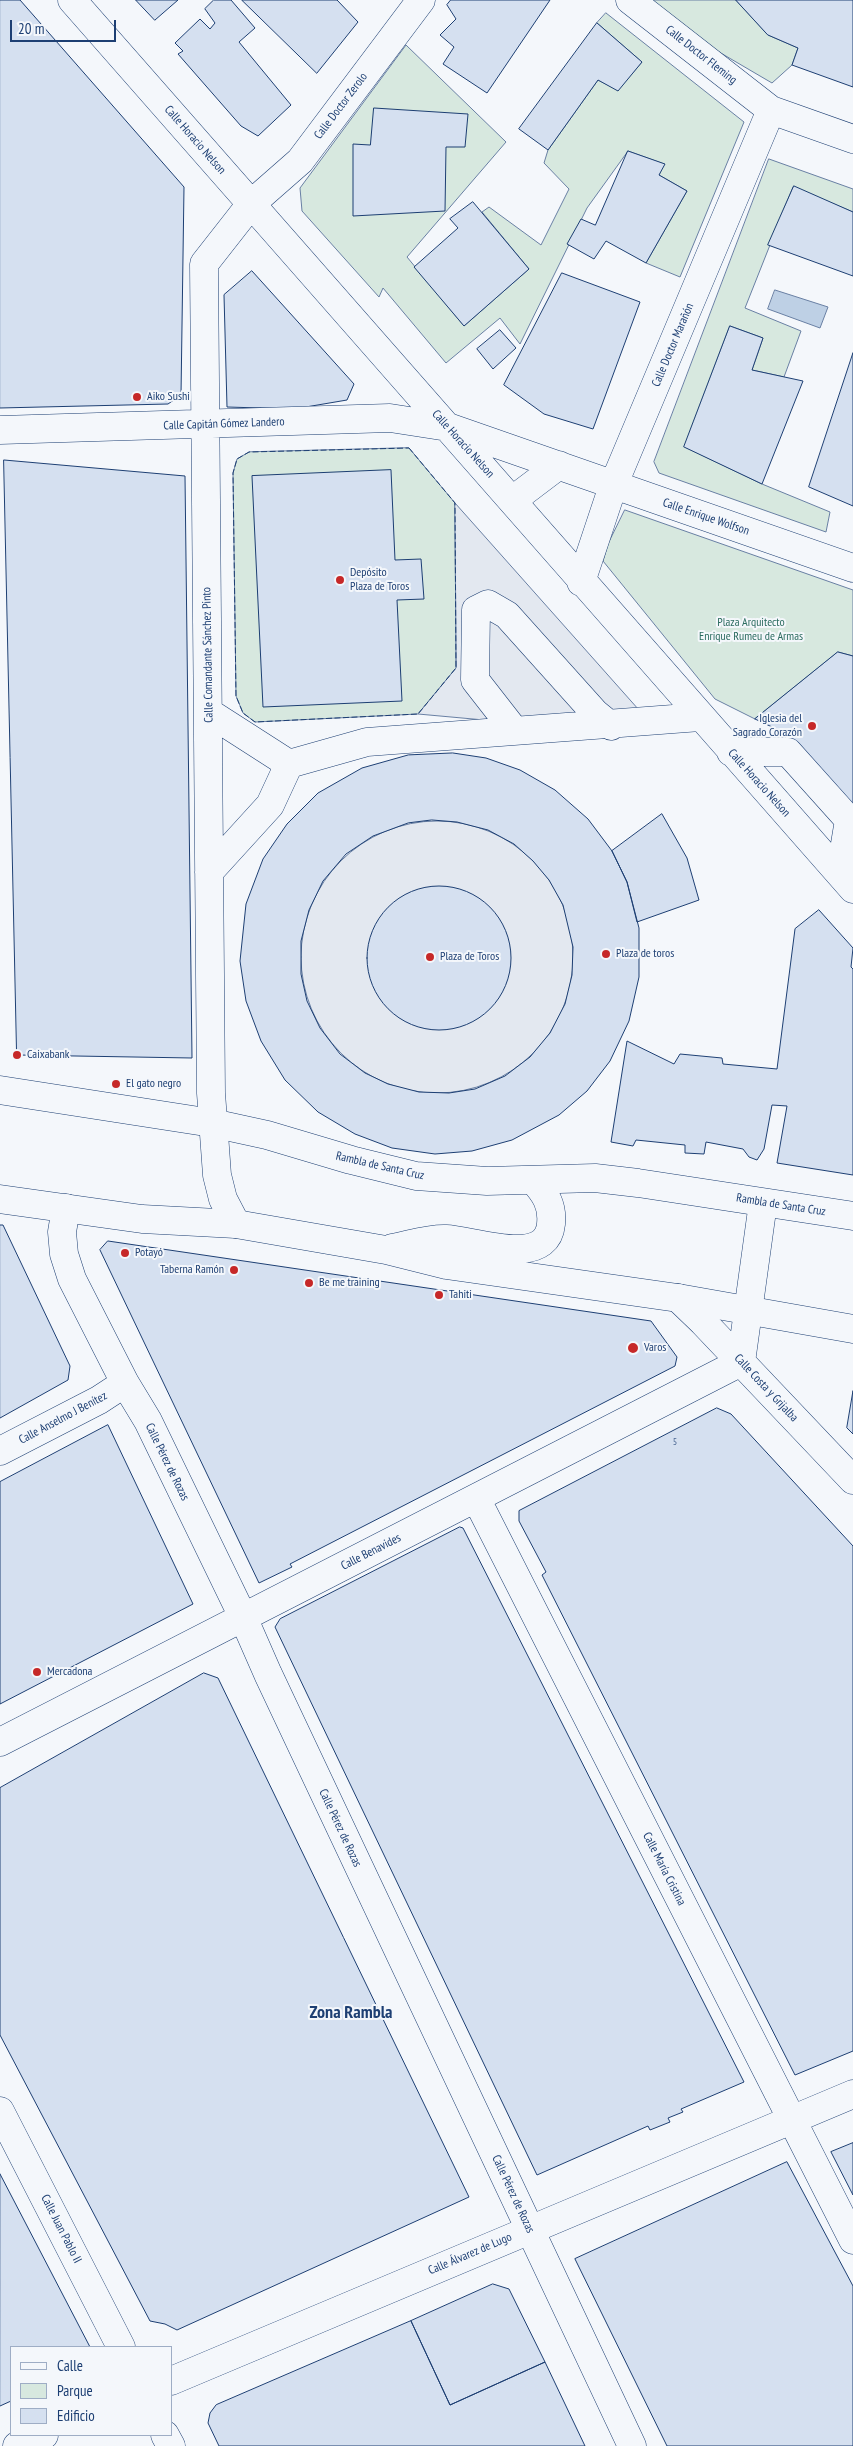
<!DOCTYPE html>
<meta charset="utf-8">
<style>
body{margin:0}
#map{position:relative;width:853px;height:2446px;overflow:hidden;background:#f4f7fb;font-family:"PT Sans Narrow",sans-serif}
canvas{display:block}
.legend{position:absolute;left:10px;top:2346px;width:162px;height:90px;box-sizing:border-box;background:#f4f7fb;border:1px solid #9eadc5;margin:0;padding:6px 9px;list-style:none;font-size:15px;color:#1d3f73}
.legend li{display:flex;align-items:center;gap:10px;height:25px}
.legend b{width:25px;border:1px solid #9eadc5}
.scale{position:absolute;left:10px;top:20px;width:106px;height:22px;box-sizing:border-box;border:2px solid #1d3f73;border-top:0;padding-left:6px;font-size:15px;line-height:18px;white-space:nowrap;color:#1d3f73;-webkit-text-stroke:4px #f4f7fb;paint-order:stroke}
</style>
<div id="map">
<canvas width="853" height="2446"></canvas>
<ul class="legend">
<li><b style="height:6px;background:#f4f7fb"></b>Calle</li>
<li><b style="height:14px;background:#d7e8df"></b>Parque</li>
<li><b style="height:14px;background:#d5e0f0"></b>Edificio</li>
</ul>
<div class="scale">20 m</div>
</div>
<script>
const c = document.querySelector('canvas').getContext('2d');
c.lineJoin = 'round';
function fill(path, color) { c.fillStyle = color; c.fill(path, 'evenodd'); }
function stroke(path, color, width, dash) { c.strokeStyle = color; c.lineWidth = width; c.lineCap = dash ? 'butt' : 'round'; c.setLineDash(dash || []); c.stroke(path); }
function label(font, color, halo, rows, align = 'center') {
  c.font = font + ' "PT Sans Narrow",sans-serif'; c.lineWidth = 4; c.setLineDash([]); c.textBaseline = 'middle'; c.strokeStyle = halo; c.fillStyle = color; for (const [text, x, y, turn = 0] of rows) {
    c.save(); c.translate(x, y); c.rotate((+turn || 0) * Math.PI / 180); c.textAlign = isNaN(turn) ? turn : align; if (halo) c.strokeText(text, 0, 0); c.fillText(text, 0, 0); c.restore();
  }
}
const green = new Path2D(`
 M645,0H736L768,35L798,48L792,65L772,83L678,28Z
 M606,13L744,122L680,277L646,263L687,191L659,175L664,164L628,151L587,208L520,344L500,318L446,363L383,288L379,297L302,211L300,188L406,45L506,142L407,257L464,326L529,269L482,212L489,207L541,245L569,189L544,163L548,150L598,80L618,90L642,62L597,23Z
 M769,159L853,189V212L793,187L745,308L801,331L784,377L752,370L763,338L730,326L685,447L762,484L830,512L826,532L659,473L654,462Z
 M409,448L455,503L456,668L418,714L255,722L243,713L236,696L233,473L237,459L249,452Z
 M625,510L853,590V656L838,652L755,719L715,699L603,561L608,544Z`);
fill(green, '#d7e8df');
stroke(green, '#687fa3', 1);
const parking = new Path2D(`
 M455,503L639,710L495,721L418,714L456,668Z
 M301 957a136 136 0 1 1 272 0a136 136 0 1 1-272 0Z`);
fill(parking, '#e3e8f0');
stroke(parking, '#687fa3', 1);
const water = new Path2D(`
 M775,290L828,307L820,328L768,309Z`);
fill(water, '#bed0e5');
stroke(water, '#687fa3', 1);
const building = new Path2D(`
 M0,0H20L184,187L181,395L168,404L0,408Z
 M136,0H178L155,20Z
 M214,0H231L255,28L239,42L291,105L258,136L241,126L178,54L183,51L175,43L200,19L210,29L215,23L205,9Z
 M242,0H337L358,22L317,73Z
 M451,0H550L487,93L443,64L454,47L440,35L456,19L447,5Z
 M736,0H853V87L792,65L798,48L768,35Z
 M597,23L642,62L618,91L598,80L548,150L519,129Z
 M374,108L468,114L465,147H446L445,211L353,216V144L370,145Z
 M628,151L665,164L659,175L687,191L646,263L606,241L594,259L567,244L581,219L595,225Z
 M794,186L853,212V276L768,245Z
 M473,202L529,269L464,326L414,267L458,228L450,219Z
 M252,271L354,384L347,400L294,409L227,407L224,295Z
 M562,273L640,302L593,429L544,414L504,385Z
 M730,326L763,338L752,370L803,381L762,484L684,447Z
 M500,330L516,348L493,369L477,349Z
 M853,353V506L809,487Z
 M4,460L185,476L192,1058L17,1055Z
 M391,470L395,560L421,559L424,599L397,600L402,701L263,707L252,476Z
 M838,652L853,656V807L787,734L755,719Z
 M453,753L486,758L520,770L555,790L588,819L612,851L627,882L639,928V977L629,1021L610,1061L587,1091L559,1115L512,1140L472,1151L435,1154L392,1148L355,1134L318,1112L285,1080L261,1041L246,1001L240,961L246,904L263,859L287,824L318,793L362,768L408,755ZM432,820L457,822L488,830L514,844L533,861L549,880L563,905L573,947L572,975L565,1004L550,1033L530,1057L505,1076L475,1089L449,1093L419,1092L388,1084L365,1073L340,1054L320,1028L307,1001L301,974V941L309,910L323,881L346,854L373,836L408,823Z
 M662,814L687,858L699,900L637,922L627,882L612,851Z
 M367 958a72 72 0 1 1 144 0a72 72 0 1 1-144 0Z
 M819,910L853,948L851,967L853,969V1175L777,1163L787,1106L772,1105L764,1149L757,1160L749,1157L743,1149L706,1142L704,1154L685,1153V1145L636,1140L633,1146L611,1142L627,1041L674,1064L680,1054L722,1058L723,1064L777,1069L795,929Z
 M0,1225H3L70,1366L68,1380L0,1418Z
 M108,1241L651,1321L677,1357L675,1366L290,1564L292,1567L259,1583L100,1250Z
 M853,1391V1434L847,1428Z
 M717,1408L731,1414L853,1546V2051L795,2075L542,1575L546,1572L519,1521V1511Z
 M108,1425L193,1604L0,1704V1482Z
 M460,1527L463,1528L744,2082L681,2109L683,2112L668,2118L670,2122L650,2130L648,2126L537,2175L275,1627L280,1619Z
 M204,1673L218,1678L469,2197L177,2330L165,2324L150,2321L0,2035V1788Z
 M853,2143V2195L831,2152Z
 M787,2162L853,2286V2446H667L575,2259Z
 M0,2174L90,2347H11V2401L0,2406Z
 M493,2284L509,2289L545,2362L450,2405L411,2321Z
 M411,2321L450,2405L545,2362L585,2446H219L208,2423L210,2413L216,2405Z`);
fill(building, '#d5e0f0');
stroke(building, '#1d3f73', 1);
const minor = new Path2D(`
 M72,0L853,889
 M630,0L771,110L853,139
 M0,430L390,418L448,427L853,568
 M516,504L522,493L559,465
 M581,582L613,486L771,110
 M208,712L289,764L270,805L209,872
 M514,730L475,680L476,610L488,604L507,615L595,713L611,726
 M731,752H788L849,820L840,874
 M289,764L367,742L700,717
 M66,1208L62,1232L64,1254L72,1279L125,1383L148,1421L243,1617L268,1674L632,2446
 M236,1224L223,1199L217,1175L211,1093L204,264L251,204L300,161L421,0
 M678,1298L703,1322L853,1480
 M0,1451L99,1400L125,1383
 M476,1498L853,2240
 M0,1742L741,1362L763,1203
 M0,2111L121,2347
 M171,2381L853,2094
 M165,2435L171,2446
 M17,2446L44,2435`);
const major = new Path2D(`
 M0,1090L212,1123L267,1135L351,1160L416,1176L487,1181L595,1178L638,1183L853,1216
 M0,1199L142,1219L236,1224L386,1250L446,1265L678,1298L853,1329
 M392,1248C409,1245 429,1238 446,1239C473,1240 547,1269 551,1224C553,1205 545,1193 533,1180`);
stroke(minor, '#1d3f73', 29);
stroke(major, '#1d3f73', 29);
stroke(minor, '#f4f7fb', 28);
stroke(major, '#f4f7fb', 28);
stroke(new Path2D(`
 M409,448L455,503L456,668L418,714L255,722L243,713L236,696L233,473L237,459L249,452Z`), '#1d3f73', 1, [6, 2.5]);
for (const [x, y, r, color] of [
 [137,397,5,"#c62828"],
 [340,580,5,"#c62828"],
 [812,726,5,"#c62828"],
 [606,954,5,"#c62828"],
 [430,957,5,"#c62828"],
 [17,1055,5,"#c62828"],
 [116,1084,5,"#c62828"],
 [125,1253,5,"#c62828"],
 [234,1270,5,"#c62828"],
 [309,1283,5,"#c62828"],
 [439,1295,5,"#c62828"],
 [633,1348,6,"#c62828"],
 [37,1672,5,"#c62828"]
]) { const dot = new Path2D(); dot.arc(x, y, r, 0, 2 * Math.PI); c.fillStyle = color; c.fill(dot); stroke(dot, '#f4f7fb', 2); }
label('10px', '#4b6792', null, [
 ["5",675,1442]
]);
label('12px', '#1d3f73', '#f4f7fb', [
 ["Calle Doctor Fleming",701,55,38],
 ["Calle Doctor Zerolo",341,106,-53],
 ["Calle Horacio Nelson",195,140,49],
 ["Calle Doctor Marañón",673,345,-67],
 ["Calle Capitán Gómez Landero",224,424,-2],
 ["Calle Horacio Nelson",463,444,48],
 ["Calle Enrique Wolfson",706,517,19],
 ["Calle Comandante Sánchez Pinto",208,655,-91],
 ["Calle Horacio Nelson",759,783,48],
 ["Rambla de Santa Cruz",380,1166,13],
 ["Rambla de Santa Cruz",781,1205,9],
 ["Calle Costa y Grijalba",766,1388,47],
 ["Calle Anselmo J Benítez",63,1418,-28],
 ["Calle Pérez de Rozas",167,1462,64],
 ["Calle Benavides",371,1552,-27],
 ["Calle Pérez de Rozas",340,1828,65],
 ["Calle María Cristina",664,1869,63],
 ["Calle Pérez de Rozas",513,2194,65],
 ["Calle Juan Pablo II",61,2229,63],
 ["Calle Álvarez de Lugo",470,2254,-23]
]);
label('12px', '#1d3f73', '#f4f7fb', [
 ["Aiko Sushi",147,397],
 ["Depósito",350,573],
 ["Plaza de Toros",350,587],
 ["Iglesia del",802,719,"right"],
 ["Sagrado Corazón",802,733,"right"],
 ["Plaza de toros",616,954],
 ["Plaza de Toros",440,957],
 ["Caixabank",27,1055],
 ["El gato negro",126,1084],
 ["Potayó",135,1253],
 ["Taberna Ramón",224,1270,"right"],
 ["Be me training",319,1283],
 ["Tahiti",449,1295],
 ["Varos",644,1348],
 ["Mercadona",47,1672]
], 'left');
label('12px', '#2c6c60', '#f4f7fb', [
 ["Plaza Arquitecto",751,623],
 ["Enrique Rumeu de Armas",751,637]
]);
label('bold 18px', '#1d3f73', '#f4f7fb', [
 ["Zona Rambla",351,2013]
]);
</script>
